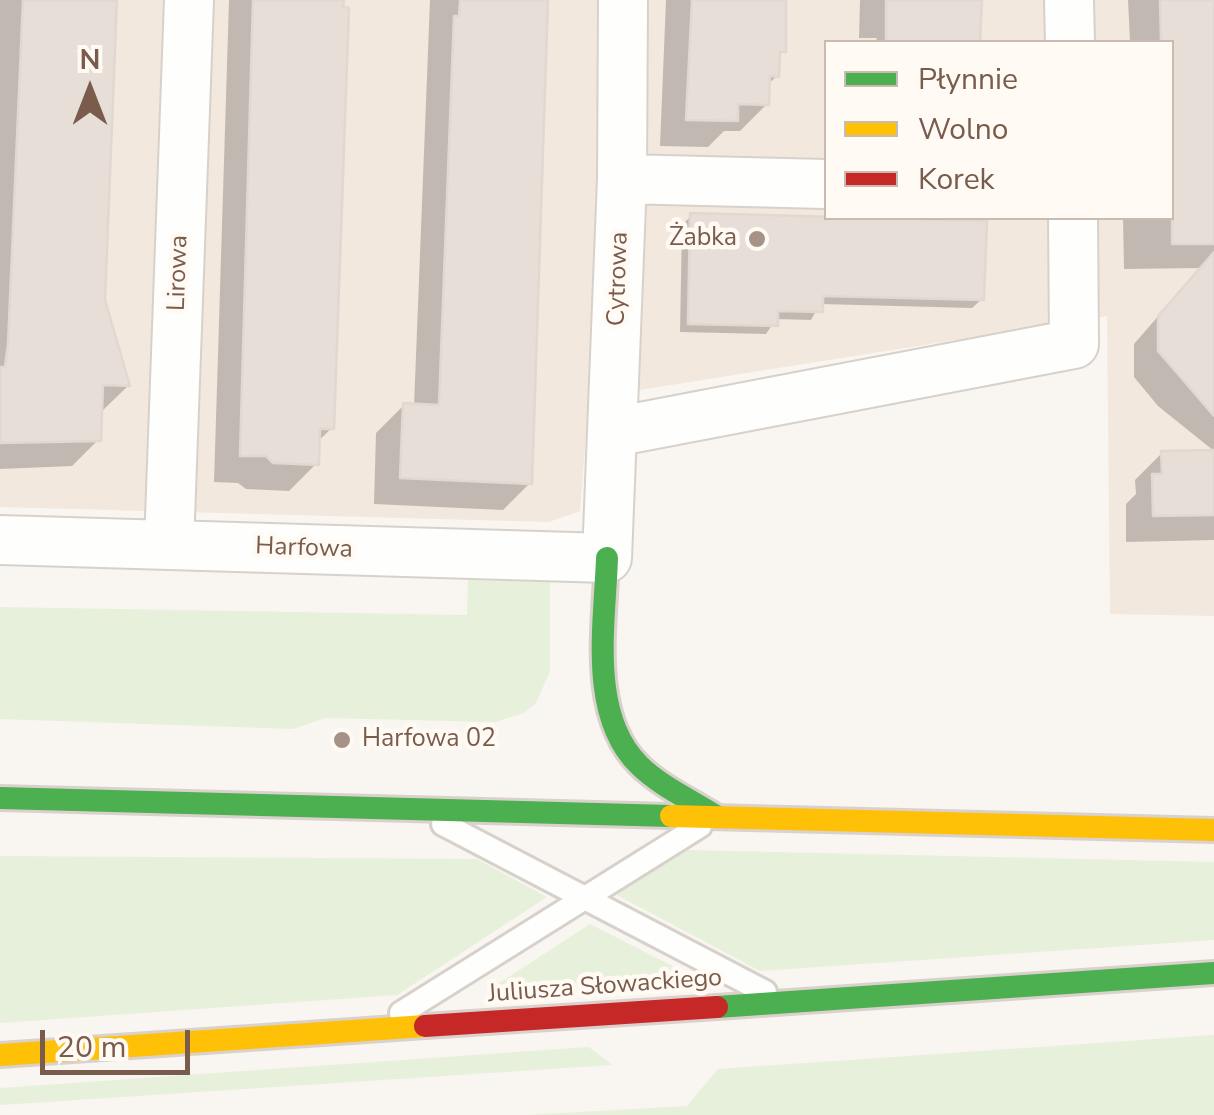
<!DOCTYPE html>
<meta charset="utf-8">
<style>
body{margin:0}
#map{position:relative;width:1214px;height:1115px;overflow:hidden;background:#f9f5f0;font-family:"Nunito Sans",sans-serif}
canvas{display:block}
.legend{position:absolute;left:824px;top:40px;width:350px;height:180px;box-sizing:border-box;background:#fffaf3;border:2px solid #cabbb1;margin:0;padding:12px 18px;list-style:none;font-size:30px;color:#7a5c4d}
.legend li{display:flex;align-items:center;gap:20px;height:50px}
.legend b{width:50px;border:2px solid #cabbb1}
.north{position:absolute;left:40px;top:40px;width:100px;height:100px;-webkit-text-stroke:8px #fffaf3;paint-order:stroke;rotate:0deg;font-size:28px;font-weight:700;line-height:40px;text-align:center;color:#7a5c4d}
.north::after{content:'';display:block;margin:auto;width:35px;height:45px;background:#7a5c4d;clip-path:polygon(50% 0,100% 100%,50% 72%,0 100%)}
.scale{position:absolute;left:40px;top:1030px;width:150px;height:45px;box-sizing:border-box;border:5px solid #7a5c4d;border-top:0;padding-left:12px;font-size:30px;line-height:35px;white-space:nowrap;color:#7a5c4d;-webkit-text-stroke:8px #fffaf3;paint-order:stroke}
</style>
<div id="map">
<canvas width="1214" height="1115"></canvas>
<ul class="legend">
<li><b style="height:12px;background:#4caf50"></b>Płynnie</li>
<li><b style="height:12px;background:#ffc107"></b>Wolno</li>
<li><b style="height:12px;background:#c62828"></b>Korek</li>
</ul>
<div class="north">N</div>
<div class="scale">20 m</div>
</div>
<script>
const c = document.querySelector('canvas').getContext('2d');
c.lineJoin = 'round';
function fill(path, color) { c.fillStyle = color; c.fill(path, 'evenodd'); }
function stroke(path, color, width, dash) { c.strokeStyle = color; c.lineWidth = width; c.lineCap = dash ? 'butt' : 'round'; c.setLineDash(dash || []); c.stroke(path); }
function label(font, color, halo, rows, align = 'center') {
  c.font = font + ' "Nunito Sans",sans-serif'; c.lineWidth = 9; c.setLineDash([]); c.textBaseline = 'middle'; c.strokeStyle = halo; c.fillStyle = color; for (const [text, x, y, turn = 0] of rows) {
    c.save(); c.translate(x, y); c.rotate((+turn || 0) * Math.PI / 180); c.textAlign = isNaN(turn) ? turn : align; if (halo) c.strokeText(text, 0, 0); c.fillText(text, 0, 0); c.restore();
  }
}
fill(new Path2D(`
 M0,0H1214V616L1110,614L1107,316L589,398L580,511L549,522L0,507ZM826,42H1172V218H826Z`), '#f2e8de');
fill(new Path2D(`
 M468,580L550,582V671L536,703L524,713L495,722L325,718L293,729L0,719V607L467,615Z
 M687,850L1214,862V940L760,971L615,894Z
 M0,856L477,859L547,897L397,995L0,1023Z
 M590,924L692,976L490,989Z
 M1214,1035V1115H527L687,1106L718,1069Z
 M589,1047L612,1065L0,1105V1088Z`), '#e7f0db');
fill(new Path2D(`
 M0,0H113L103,300L128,386L101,412L99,439L72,466L0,469Z
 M229,0H344L332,428L317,442L316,464L289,491L246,489L238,483L214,482Z
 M430,0H546L530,483L503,510L374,504L376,433L404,405L414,406Z
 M666,0H784L783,51L777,58V76L767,85V104L740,131H724L708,147L660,146Z
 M860,0H979L978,42H875L877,38H859Z
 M1128,0H1214V451L1158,406L1134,377V344L1200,268L1124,269L1123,218H1172V42H1130Z
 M691,216L982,299L972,308L820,304L811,320L776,319L766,334L680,332L682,225Z
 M1214,452V540L1126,542V504L1136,494L1135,480L1162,453Z`), '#0003');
const building = new Path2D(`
 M23,0H117L105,300L130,386L103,385L101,441L0,443V367H5L8,344Z
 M253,0H344L343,7L349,8L334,429H320L319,465L273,463L266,456H240Z
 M460,0H548L532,484L400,478L403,403L439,405L454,16H459Z
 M692,0H786V52H780L779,77L770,76L769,105L738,104V121L686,120Z
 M886,0H982L980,42H886Z
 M1160,0H1214V244H1172V42H1161Z
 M690,213L987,221L984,300L823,296V312L778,311V326L688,324Z
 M1214,252V416L1158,351V316Z
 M1214,450V515L1153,516L1152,474H1162L1161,451Z`);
fill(building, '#e6ded7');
stroke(building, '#e2d8d2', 2.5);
const lane = new Path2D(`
 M443,824L765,992
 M401,1013L700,826`);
const street = new Path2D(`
 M1069,0L1070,42
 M622,179L826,184
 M614,432L1074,344L1073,218
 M0,540L607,558L622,179L623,0
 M169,545L189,0`);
const fast = new Path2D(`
 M607,558C605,622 588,715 639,765C660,786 691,800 716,816
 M0,798L671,816
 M717,1007L1214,973`);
const slow = new Path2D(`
 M671,816L1214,830
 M0,1055L425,1026`);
const jam = new Path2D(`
 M425,1026L717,1007`);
stroke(lane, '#d7d1cb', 28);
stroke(street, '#d7d1cb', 52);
stroke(fast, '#dad1cc', 28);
stroke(slow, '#dad1cc', 28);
stroke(jam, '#dad1cc', 28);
stroke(lane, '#fefefd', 22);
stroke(street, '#fefefd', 48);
stroke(fast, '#4caf50', 22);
stroke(slow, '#ffc107', 22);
stroke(jam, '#c62828', 22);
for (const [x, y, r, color] of [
 [757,239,10,"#a69286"],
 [342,740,10,"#a69286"]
]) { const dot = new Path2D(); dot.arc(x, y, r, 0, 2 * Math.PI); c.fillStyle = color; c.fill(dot); stroke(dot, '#fffaf3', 4); }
label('25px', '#7a5c4d', '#fffaf3', [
 ["Żabka",737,239],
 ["Harfowa 02",362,740,"left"]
], 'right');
label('25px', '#7a5c4d', '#fffaf3', [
 ["Lirowa",179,273,-88],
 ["Cytrowa",619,279,-88],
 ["Harfowa",304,549,2],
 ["Juliusza Słowackiego",605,987,-4]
]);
</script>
